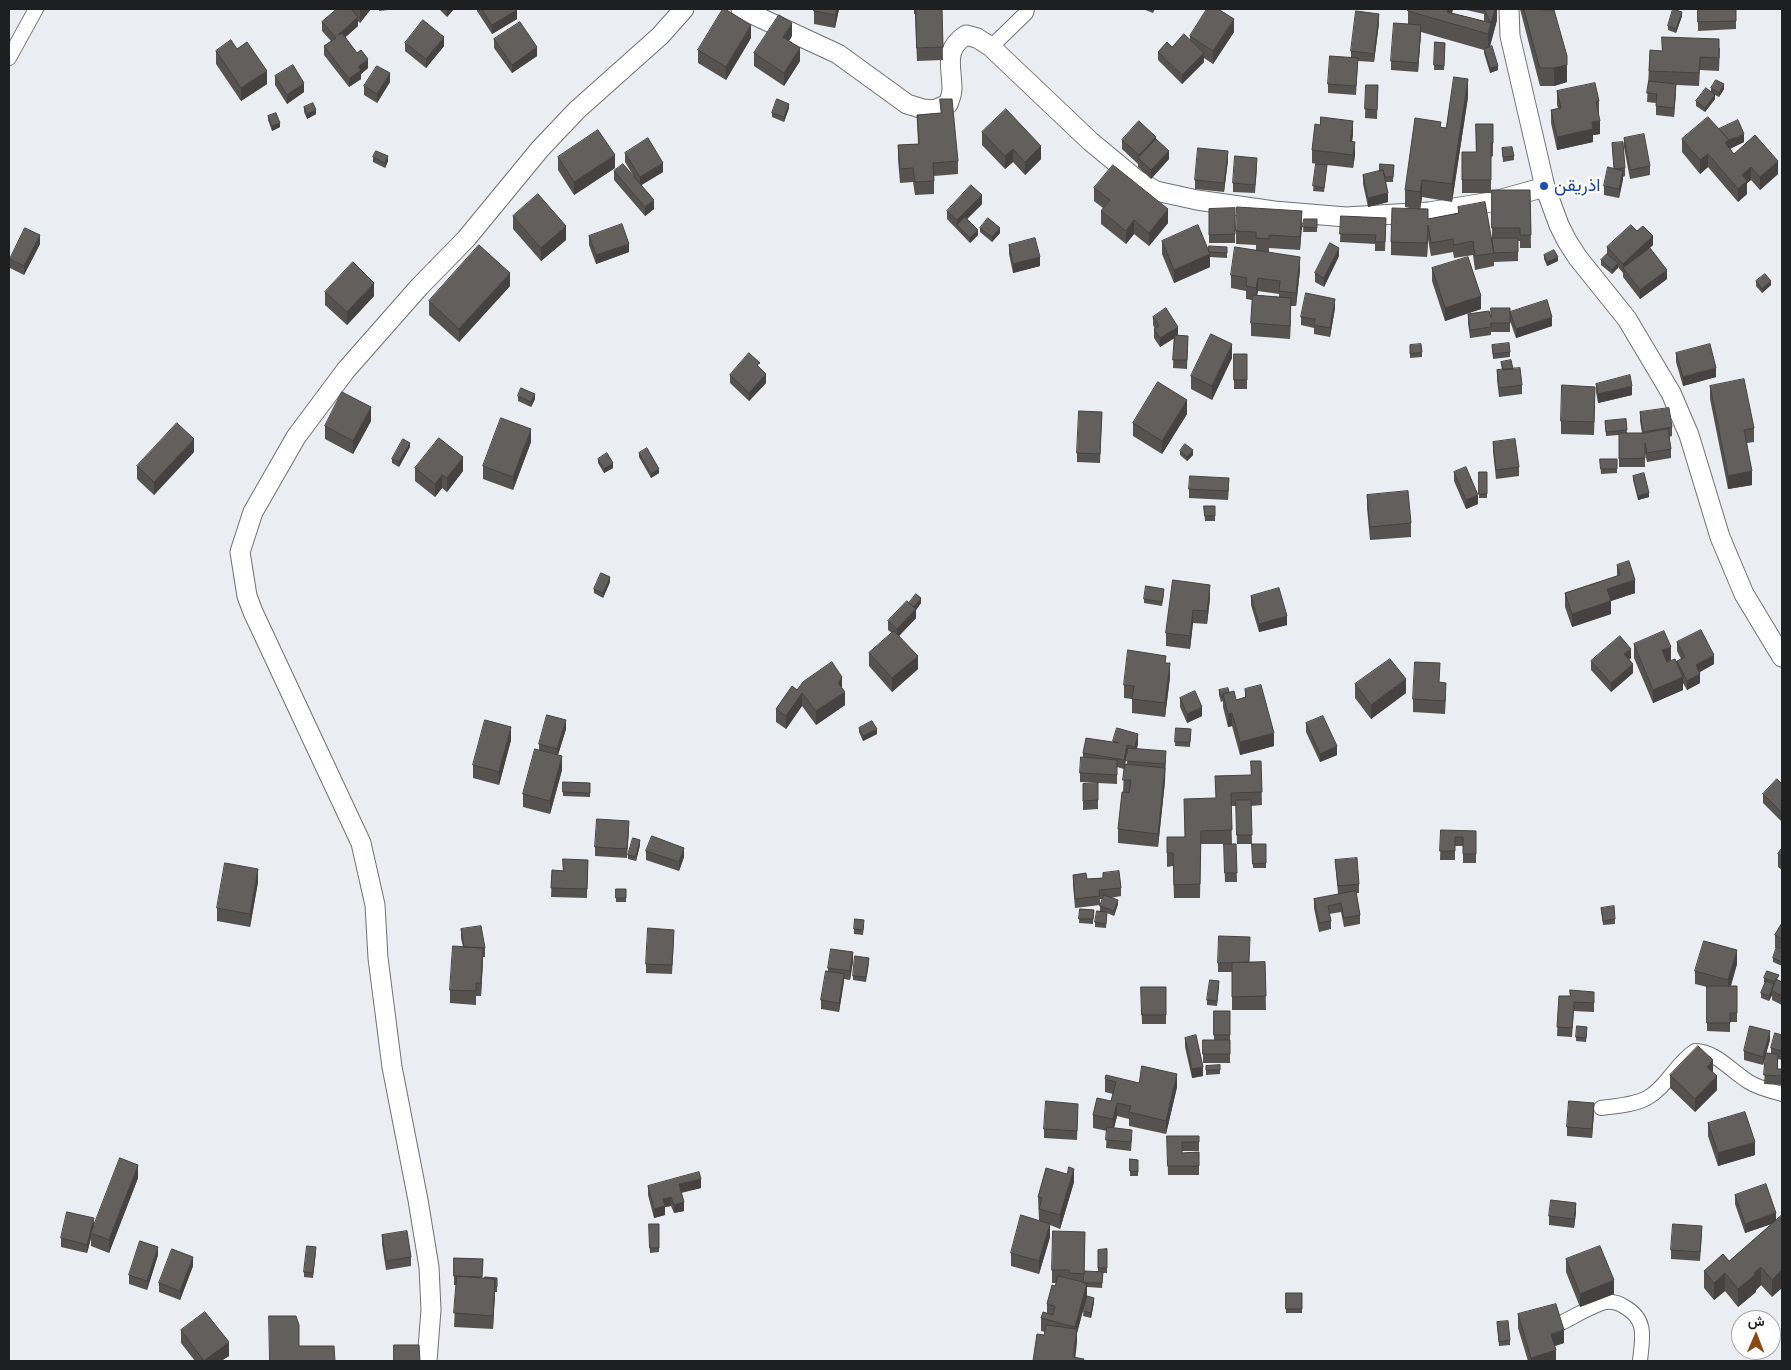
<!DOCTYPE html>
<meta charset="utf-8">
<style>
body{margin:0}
#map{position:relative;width:1791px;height:1370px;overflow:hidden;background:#eaedf1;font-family:"Noto Serif",Vazirmatn,serif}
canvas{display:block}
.frame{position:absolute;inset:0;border:10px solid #1e1f20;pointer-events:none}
.north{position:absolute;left:1731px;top:1310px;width:50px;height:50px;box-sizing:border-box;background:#fff;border:1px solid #a5a5a6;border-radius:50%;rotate:1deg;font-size:14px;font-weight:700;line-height:20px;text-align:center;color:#1e1f20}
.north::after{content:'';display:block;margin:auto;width:18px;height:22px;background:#894a11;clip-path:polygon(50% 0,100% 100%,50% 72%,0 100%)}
</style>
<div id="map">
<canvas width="1791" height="1370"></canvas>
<div class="frame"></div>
<div class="north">ش</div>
</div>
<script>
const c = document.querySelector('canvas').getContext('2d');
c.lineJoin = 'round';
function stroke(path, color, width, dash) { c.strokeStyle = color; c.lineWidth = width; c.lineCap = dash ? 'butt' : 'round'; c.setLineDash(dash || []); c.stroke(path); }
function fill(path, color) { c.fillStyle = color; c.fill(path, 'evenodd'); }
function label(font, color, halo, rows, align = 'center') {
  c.font = font + ' "Noto Serif",Vazirmatn,serif'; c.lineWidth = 5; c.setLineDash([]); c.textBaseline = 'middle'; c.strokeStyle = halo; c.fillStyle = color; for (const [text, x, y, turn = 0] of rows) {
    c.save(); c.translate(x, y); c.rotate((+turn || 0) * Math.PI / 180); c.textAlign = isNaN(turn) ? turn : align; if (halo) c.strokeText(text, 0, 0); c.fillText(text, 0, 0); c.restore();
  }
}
const street = new Path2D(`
 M991,47L1026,13L1027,9
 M9,58L36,9
 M1601,1108C1616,1106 1634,1105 1647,1098C1667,1087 1676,1063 1695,1051C1716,1051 1732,1072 1749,1082C1759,1088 1771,1091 1782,1094
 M1561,1323C1574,1317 1592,1305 1606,1302C1613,1301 1619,1303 1625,1307C1648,1320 1642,1339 1640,1361`);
const secondary = new Path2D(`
 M741,9L838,54L907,104L923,109L934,110L948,104C950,99 952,94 952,89C952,66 943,50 966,35L977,38L991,47L1090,141L1137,180L1156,191L1197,200L1274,211L1346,217L1429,212L1491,202L1545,187
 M1509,9L1510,36L1545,187L1559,225L1567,241L1578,258L1627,319L1671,393L1689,435L1720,537L1744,594L1782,657
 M427,1361L431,1310L429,1267L418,1200L392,1067L378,958L375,905L361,843L253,612L247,596L240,552L253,512L296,437L346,370L420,286L466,239L540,149L577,110L660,36L684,9`);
stroke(street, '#6e7174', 16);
stroke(secondary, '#6e7174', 21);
stroke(street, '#fff', 14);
stroke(secondary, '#fff', 19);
fill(new Path2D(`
 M337,9H371L360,23L358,21V26L345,37L368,68L361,74V79L349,87L324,55V46L331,41L322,31V22Z
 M379,9H388V10L379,11Z
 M439,9H454L447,17Z
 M477,9H516L517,19L492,34L477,11Z
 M814,9H839L835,28L814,24Z
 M914,9H942L943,60L917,61L915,14H914Z
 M1143,9H1155L1153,13Z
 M1453,9L1452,13L1484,21V14L1462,9H1497V20L1490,47L1498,70L1490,73L1484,53V50L1421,32L1418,72L1391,70V61L1408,24V11Z
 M1520,9H1551L1567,82L1554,86H1540Z
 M1698,9H1736V29L1698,31Z
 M1682,16L1676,33L1668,30V26Z
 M1379,23L1374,62L1358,61L1356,95L1328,93V84L1351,58V51Z
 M1234,32L1213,64L1204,58V62L1182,84L1158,60V52L1190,40V36Z
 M792,36L789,41L800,61L784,86L754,66V53Z
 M751,38L726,80L698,63V50Z
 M494,39L537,56L512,73L494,48Z
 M1435,42L1445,43L1444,70H1434Z
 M405,43L444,46L426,68L405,51Z
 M1720,48L1719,71L1700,70L1699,86L1676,85L1674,117L1656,115V103L1647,102L1650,50L1662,51Z
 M237,49L267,84L241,101L216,64V51Z
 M275,76L304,92L287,104L275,85Z
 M390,82L377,103L364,95V86Z
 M1366,85H1378L1377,119L1365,118Z
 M1711,88L1724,89L1719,97L1715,95V99L1705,112L1696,106V101L1711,92Z
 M1557,91L1599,101V114L1598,115L1600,134L1593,135V142L1557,150L1551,123V110L1558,108L1557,105Z
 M1468,97L1452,202L1422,197L1420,209L1428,219L1458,213V207L1492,240V190H1530L1531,248H1520V241H1518V261L1494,262V266L1475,270L1473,255L1454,258L1453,252L1431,256L1428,239L1427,257L1391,255V242L1414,209L1405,207V190L1441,127L1446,128Z
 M940,99L958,161V174L934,176V194L915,195L913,182L900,183L898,159V145L918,144L917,115L941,113Z
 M304,107L316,114L307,119L304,112Z
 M789,108L784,122L772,117V113Z
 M268,116L280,127L272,131L268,120Z
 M1493,124V156L1491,157V193H1462V152H1476Z
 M1719,129L1744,142L1730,149L1734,154L1778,174L1760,190L1751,180L1747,183V194L1738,202L1708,167L1700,174L1682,152V139Z
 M982,132L1041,159L1025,175L1013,162L1005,169L982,145Z
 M1353,134L1352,142L1355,155L1353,168L1327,165L1324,192L1313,191L1316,164L1312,163V150Z
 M1624,138L1650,166V175L1630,179L1624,147Z
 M1156,139L1169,159L1151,179L1138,167V164L1122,149V140Z
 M1612,143L1625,168V176L1623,177L1619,198L1604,195V186L1614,169Z
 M1502,148L1514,156V160L1503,162Z
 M625,153L663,172L641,185L654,209L645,216L614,180V171L634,177L625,162Z
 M373,157L388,161L385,168L373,162Z
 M558,157L615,168L574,195L558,170Z
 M1228,160L1224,192L1195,189V180Z
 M1394,165L1393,182H1386L1388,202L1368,207L1363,184V175L1380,171Z
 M1257,167L1255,193L1233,192V183Z
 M1094,188L1168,223L1149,246L1134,234L1126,244L1101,224V211L1103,208L1094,201Z
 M982,204L967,219L978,235L970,243L947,219V211Z
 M1235,208V243H1209V209Z
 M513,216L566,240L541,261L513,229Z
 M1341,216L1386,218L1385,251H1375V244L1340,242Z
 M1304,219H1317V232H1303Z
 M1302,225L1300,250L1269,248V252L1300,270L1296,306H1291L1290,339L1251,336V323L1252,300L1246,299V291L1231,288V275L1256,250V245L1236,244V231ZM1258,291L1279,294V297L1257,295Z
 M980,228L1000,233L992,242L980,232Z
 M1637,231L1653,245L1646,251L1667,279L1640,299L1623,277V272V273L1618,267L1612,274L1601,265V260L1607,254V247Z
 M589,236L629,252L596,264L589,245Z
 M1162,241L1209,250L1227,247V258L1210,257V267L1174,283L1162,254Z
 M40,244L24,275L10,268V259Z
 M1009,245L1040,266L1013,273L1009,254Z
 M1544,255L1558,261L1547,266L1544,259Z
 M1339,256L1324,287L1315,282V273Z
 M1432,268L1481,309L1445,321L1432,281Z
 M1756,281L1771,285L1762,293L1756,286Z
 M510,286L459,342L429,315V301Z
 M325,292L374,296L347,325L325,305Z
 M1335,308L1330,337L1314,334V328L1301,325V317Z
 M1510,312L1552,326L1516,338L1510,321Z
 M1468,314L1491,317L1510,323V332H1491V335L1470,338L1468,323Z
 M1153,317L1178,335L1188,344L1187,369L1173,368L1174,338L1160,347L1154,338V329H1155L1153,325Z
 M1410,345L1422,352V357L1410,358Z
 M1492,345L1510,352V357L1493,359Z
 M1676,353L1716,377L1683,386L1676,362Z
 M1234,354H1247V389H1234Z
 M1232,358L1212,400L1191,389V376Z
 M1501,362L1513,369L1522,385V394L1499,397L1497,379V370H1502Z
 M760,368L766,383L749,401L730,383V375Z
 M1596,384L1632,395L1598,403L1596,392Z
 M1710,386L1754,428V442L1747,443L1752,485L1728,489L1710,399Z
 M518,396L535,399L531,407L518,401Z
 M1595,400L1594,435L1561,434V421Z
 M1102,412L1100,463L1077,462V453Z
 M1640,412L1672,427V436L1669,437L1671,449V458L1647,462L1645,453V467H1619V435L1606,436L1605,421L1626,419L1627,433H1642L1640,421Z
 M1187,414L1162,454L1133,436V423Z
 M371,421L353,454L325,439V426Z
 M531,442L513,490L483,479V466Z
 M1493,442L1519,467V476L1496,479L1493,451Z
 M410,447L399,467L392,463V459Z
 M1180,451L1193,455L1187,461L1180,455Z
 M194,452L154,495L137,479V466Z
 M639,453L659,473L651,478L639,457Z
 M598,459L613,468L604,473L598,463Z
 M1600,459H1617V473L1601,474Z
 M415,468L463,471L447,492L442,488L435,497L415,481Z
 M1454,472L1478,504L1466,509L1454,481Z
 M1479,472H1487V498H1479Z
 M1633,476L1649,497L1638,500L1633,480Z
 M1229,487L1228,500L1189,498V489Z
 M1367,495L1411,523V537L1370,540L1367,508Z
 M1204,506H1215V521H1205Z
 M1617,565L1635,593L1611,601V614L1572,627L1565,607V593L1617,576Z
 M1173,580L1210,598L1207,624L1193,623L1190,649L1166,646V633Z
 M610,582L603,598L594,593V589Z
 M1164,594L1162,606L1144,603V599Z
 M1251,596L1287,625L1259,632L1251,605Z
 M909,603H921L916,610V618L899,636L918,669L892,692L869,666V653L892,633L888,630V621Z
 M1677,642L1714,664L1700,672V683L1687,690L1683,683V690L1653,703L1634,658V644L1671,660L1667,662L1677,661L1681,659L1677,651Z
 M1631,658L1629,660L1633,673L1611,692L1591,670V661Z
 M1166,663L1170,677L1165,717L1132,713V699L1124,698V685Z
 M1440,682L1446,696L1445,714L1413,712V699Z
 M1355,684L1406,693L1371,719L1355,698Z
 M842,688L845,705L816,725L802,706L786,729L776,722V709L797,690Z
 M1245,689L1274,746L1240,755L1232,726L1228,727L1223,707V701L1221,702L1219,695V690L1229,692L1236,700L1245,697Z
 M1180,698L1202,716L1187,723L1180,707Z
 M1306,723L1337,755L1320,762L1306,732Z
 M859,728L877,734L863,741L859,732Z
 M1176,728L1191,729L1190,747L1175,746Z
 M566,729L558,755L562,770L550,814L523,807V794L539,750V744Z
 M511,740L499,785L473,778V765Z
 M1113,741L1138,743L1137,749L1166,760L1165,781L1158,847L1118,843V829L1123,793L1124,769L1117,767V784L1080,782V773L1083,757V753L1113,742ZM1127,754H1128L1127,764H1125Z
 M1261,761L1262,805L1251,806L1252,844H1237L1236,806H1231L1232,844H1236L1237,882H1225L1224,844H1201L1200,898H1174L1173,866L1167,867V837H1184L1216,798L1251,775Z
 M563,782L590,783V797L563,796Z
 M1083,784L1098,800V809L1083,810Z
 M1782,784V820L1781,821L1763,803V794Z
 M629,830L627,858L595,856V847Z
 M1441,830L1476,831V863H1463V846H1455V860H1440Z
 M1252,844H1266V868H1253Z
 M640,845L636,861L628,859V855Z
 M1782,848V870L1778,867V854Z
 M646,851L684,857L679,871L646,860Z
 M588,860L587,898L551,897L552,870L563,871Z
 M1335,860L1359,884V893H1356L1360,915V924L1344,927L1341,912L1329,914L1331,921V929L1319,932L1314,908V899L1338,894Z
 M1103,873L1121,888V896L1111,898L1118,904L1114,916L1107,913L1106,928L1095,927V922L1100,911V906L1103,899H1100V905L1075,908L1073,884V875L1087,879L1103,878Z
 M258,882L250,927L217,921V908Z
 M616,889H626V902H616Z
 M1601,908L1615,919V924L1603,925Z
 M1080,909L1094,910L1093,924L1079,923Z
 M1782,923V966L1773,962V958L1781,951L1775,948V935Z
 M864,925L863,935L854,934V929Z
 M461,929L485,948V957H483L481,996H476V1005L450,1003V990L463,947L461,938Z
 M674,939L672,974L646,973V964Z
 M853,961L850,980L844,979L839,1012L821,1009V1000L828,971V968Z
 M1249,962H1265L1266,1010H1232V972H1218V963Z
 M869,963L866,982L853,980V976Z
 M1737,964L1731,986H1737V1022H1730V1032L1707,1031V987L1695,984V971Z
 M1764,978L1778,980L1782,982V1005L1772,1000V995L1769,1001L1761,998V993L1765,983L1764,982Z
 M1219,986L1217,1006L1207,1005V1000Z
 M1141,987H1166V1024H1142Z
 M1559,996L1594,1000V1012L1574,1011L1572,1037L1557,1036Z
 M1214,1011H1230V1063H1203V1040H1214Z
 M1587,1032L1586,1042L1576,1041V1037Z
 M1782,1035V1060L1778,1059V1069H1782V1085L1764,1084L1766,1055L1763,1065L1744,1060V1051L1770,1040L1766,1053H1771V1048Z
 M1185,1038L1203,1076L1192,1078L1185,1047Z
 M1220,1065V1074L1206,1075V1066Z
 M1713,1072L1717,1090L1695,1112L1670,1088V1075Z
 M1105,1079L1177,1087L1166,1134L1129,1126V1119L1117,1116L1114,1128L1132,1138L1131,1151L1106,1148L1107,1131L1093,1128V1115L1111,1101L1113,1094L1105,1092Z
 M1078,1112L1077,1140L1044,1138V1129Z
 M1594,1112L1592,1138L1567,1136V1127Z
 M1708,1123L1755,1155L1718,1166L1708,1136Z
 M1167,1136H1199V1151H1182V1153L1199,1152V1175H1168Z
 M1130,1159L1138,1160V1176H1130Z
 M138,1178L109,1253L91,1246V1238L87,1253L61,1247V1238L94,1226Z
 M1074,1182L1060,1229L1050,1225V1237L1039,1274L1011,1266V1253L1039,1220L1038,1197Z
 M648,1186L701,1188L681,1193L684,1211L674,1213L671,1206L665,1207V1215L654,1218L648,1195Z
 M1735,1195L1776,1213L1772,1297L1761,1285L1756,1290V1292L1738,1307L1725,1291L1714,1300L1704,1288V1271L1729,1261L1772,1224L1745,1233L1735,1204Z
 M1576,1212L1574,1228L1549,1225V1216Z
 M649,1224H659V1252L650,1253Z
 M1702,1234L1700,1261L1671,1259V1250Z
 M382,1235L411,1257V1266L386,1270L382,1244Z
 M1085,1245L1084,1282L1098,1271V1250L1107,1249V1273H1103L1102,1288L1087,1287V1296L1094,1302L1091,1318L1083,1316L1084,1306L1077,1333V1342L1033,1361L1044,1335L1045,1332L1041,1331V1318L1047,1314V1304L1056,1283H1052V1270Z
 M316,1252L313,1278L304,1277V1272Z
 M158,1255L147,1290L129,1284V1275Z
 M454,1258L483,1259L482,1278H497V1292H495L493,1329L454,1327L456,1285H454Z
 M1566,1259L1614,1294L1580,1307L1566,1272Z
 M193,1266L180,1300L159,1292V1283Z
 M1286,1293H1302V1313H1286Z
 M1518,1314L1564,1343L1555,1346L1556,1361H1528L1518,1328Z
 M1497,1322L1510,1340V1345L1499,1346Z
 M181,1330L229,1356L221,1361H195L181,1343Z
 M1749,1350H1769L1767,1356Z`), '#555250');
fill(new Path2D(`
 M360,9H371L360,23Z
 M447,9H454L447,17Z
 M837,9H839L835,28V15Z
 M1448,9H1453L1449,23L1447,12Z
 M1495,9H1497V20L1488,52V34Z
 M517,10V19L492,34V25Z
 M1682,12V16L1676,33V29Z
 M1379,14V23L1374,62V54Z
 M358,17V26L338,44V35Z
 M1234,19V32L1213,64V51Z
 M792,23V36L783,50V37Z
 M751,25V38L726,80V67Z
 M1421,25V34L1418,72V63Z
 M444,37V46L426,68V59Z
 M537,47V56L512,73V65Z
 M800,48V61L784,86V73Z
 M1204,53V62L1182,84V75Z
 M1567,56V82L1554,86V68Z
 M368,59V68L361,74V79L349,87V79L358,67Z
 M1498,66V70L1490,73V68Z
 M267,71V84L241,101V88Z
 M390,73V82L377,103V94Z
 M1468,79V97L1452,202V184Z
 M304,83V92L287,104V95Z
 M1676,84V93L1674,117V108Z
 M1724,84V89L1719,97V93Z
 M1715,95V99L1705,112V108Z
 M789,104V108L784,122V117Z
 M316,110V114L307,119V114Z
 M1353,121V134L1350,155V141Z
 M1600,121V134L1593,135V142L1557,150V137L1592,122Z
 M280,123V127L272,131V126Z
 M1744,134V142L1729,149L1725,143L1726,142Z
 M1156,137V146L1139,158V155Z
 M1355,142V155L1353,168V155Z
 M1041,146V159L1025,175V162Z
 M1013,149V162L1005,169V156Z
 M1169,151V159L1151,179V170Z
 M1228,151V160L1224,192V183Z
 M1708,154V167L1700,174V160Z
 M615,155V168L574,195V182Z
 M388,156V161L385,168V163Z
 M1778,161V174L1760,190V177Z
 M663,163V172L640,186V177Z
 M1751,167V180L1747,183V194L1738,202V189L1742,175Z
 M1623,171V180L1619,198V189Z
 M1422,180V197L1420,210V192Z
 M1388,193V202L1368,207V198Z
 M982,195V204L959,227L957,225V220Z
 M654,200V209L645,216V207Z
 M1168,209V223L1149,246V233Z
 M1428,209V239L1427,257V243Z
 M1302,211V225L1300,250V237Z
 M1134,220V234L1126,244V231Z
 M566,226V240L541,261V248Z
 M1000,228V233L992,242V237Z
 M978,230V235L970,243V238Z
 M40,235V244L24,275V266Z
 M1653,236V245L1625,271L1623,268V273V264Z
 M629,244V252L596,264V255Z
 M1339,248V256L1324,287V278Z
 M1210,254V267L1174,283V270Z
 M1040,257V266L1013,273V264Z
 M1300,257V270L1296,306V293Z
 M1558,257V261L1547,266V262Z
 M1618,263V268L1612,274V270Z
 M1667,270V279L1640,299V290Z
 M510,273V286L459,342V329Z
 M1258,278V291L1256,301V288Z
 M1771,281V285L1762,293V289Z
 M374,283V296L347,325V312Z
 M1481,296V309L1445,321V308Z
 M1291,298V311L1290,339V326Z
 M1335,299V308L1330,337V328Z
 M1552,317V326L1516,338V329Z
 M1178,327V336L1160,347V338Z
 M1232,344V358L1212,400V386Z
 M1716,368V377L1683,386V377Z
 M766,374V383L749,401V393Z
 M1632,386V395L1598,403V394Z
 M535,394V399L531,407V402Z
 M1187,400V414L1162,454V441Z
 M371,407V421L353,454V441Z
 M531,429V442L513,490V477Z
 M194,439V452L154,495V482Z
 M410,443V447L399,467V462Z
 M1193,450V455L1187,461V457Z
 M463,457V471L447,492V478Z
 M613,463V468L604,473V469Z
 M659,469V473L651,478V474Z
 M1752,471V485L1728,489V476Z
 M442,475V488L435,497V484Z
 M1649,493V497L1638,500V496Z
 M1478,495V504L1466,509V500Z
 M610,577V582L603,598V593Z
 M1635,580V593L1611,601V614L1572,627V614L1607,589Z
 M1210,585V598L1207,624V611Z
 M921,598V603L916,610V618L897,638V629Z
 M1193,610V623L1190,649V636Z
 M1287,616V625L1259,632V624Z
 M1671,647V660L1662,664V650Z
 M1631,649V658L1624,663V654Z
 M1714,655V664L1696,674V665Z
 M918,656V669L892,692V678Z
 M1170,663V677L1165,717V703Z
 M1633,664V673L1611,692V683Z
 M1700,674V683L1687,690V681Z
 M842,677V691L838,683Z
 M1683,677V690L1653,703V690Z
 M1406,679V693L1371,719V705Z
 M845,692V705L816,725V711Z
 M802,693V706L786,729V716Z
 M1202,707V716L1187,723V714Z
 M1232,713V726L1228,727V714Z
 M566,720V729L557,758V749Z
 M511,727V740L499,785V772Z
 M877,729V734L863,741V736Z
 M1274,733V746L1240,755V742Z
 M1138,734V743L1135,756V747Z
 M1127,745V754L1124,769V760Z
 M1337,746V755L1320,762V754Z
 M562,756V770L550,814V801Z
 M1165,768V781L1158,847V834Z
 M640,840V845L636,861V857Z
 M684,848V857L679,871V862Z
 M258,869V882L250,927V914Z
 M1118,900V904L1114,916V911Z
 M483,948V962L481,996V983Z
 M1737,950V964L1728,994V980Z
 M853,952V961L850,980V971Z
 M844,974V982L839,1012V1003Z
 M1772,991V995L1769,1001V996Z
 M1770,1031V1040L1763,1065V1057Z
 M1713,1060V1074L1707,1067Z
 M1203,1067V1076L1192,1078V1069Z
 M1177,1074V1087L1166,1134V1121Z
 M1717,1076V1090L1695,1112V1099Z
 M1117,1103V1116L1113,1132V1119Z
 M1594,1103V1112L1592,1138V1129Z
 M1755,1142V1155L1718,1166V1153Z
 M138,1165V1178L109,1253V1240Z
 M1074,1169V1182L1060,1229V1215Z
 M701,1179V1188L679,1193V1184Z
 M671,1197V1206L665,1207V1215L654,1218V1209L663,1199Z
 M684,1202V1211L674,1213V1205Z
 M1576,1203V1212L1574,1228V1219Z
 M1776,1213V1222L1745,1233V1224Z
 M94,1218V1227L91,1233V1238L87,1253V1245Z
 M1050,1224V1237L1039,1274V1261Z
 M158,1247V1255L147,1290V1281Z
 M193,1257V1266L180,1300V1291Z
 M1761,1267V1285L1756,1290V1292L1738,1307V1289Z
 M1782,1270V1288L1772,1297V1280Z
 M1725,1273V1291L1714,1300V1283Z
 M495,1279V1292L493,1329V1316Z
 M1614,1280V1294L1580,1307V1294Z
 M1087,1283V1296L1077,1333V1342L1075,1361H1073L1075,1340V1327Z
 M1094,1298V1302L1091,1318V1313Z
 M1564,1330V1343L1551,1347V1334Z
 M229,1342V1356L221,1361H204Z
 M1556,1350V1361H1531V1358Z`), '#454241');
const building = new Path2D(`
 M337,9H351L358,17L338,35L342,33L357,53L361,50L368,59L358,67L361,70L349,79L324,46L336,38L322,22Z
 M482,9H516L517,10L492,25Z
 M723,9H725L751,25L726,67L698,50Z
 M814,9H837L835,15L814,11Z
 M916,9H942L943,47L917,48Z
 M1207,9H1218L1234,19L1213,51L1190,36Z
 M1408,9H1448L1447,12L1491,23L1484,9H1495L1488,34L1408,11Z
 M1524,9H1543V10H1554L1567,56V65L1554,68H1540Z
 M1673,9L1682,12L1676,29L1668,26Z
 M1698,9H1736V21L1698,22Z
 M1356,11L1379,14L1374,54L1351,51Z
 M779,15L792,23L783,37L800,48L784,73L754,53Z
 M423,20L444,37L426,59L405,43Z
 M520,22L537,47L512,65L494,39Z
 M1394,23L1421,25L1418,63L1391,61Z
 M1184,34L1204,53L1182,75L1158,52L1167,42L1172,47Z
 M1662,37L1719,39V58L1700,57L1699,73L1649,71L1650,50L1662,51Z
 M231,40L237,49L247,42L267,71L241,88L216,51Z
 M1435,42L1445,43L1444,66L1434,65Z
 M1492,46L1498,66L1490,68L1484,49Z
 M1330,56L1358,58L1356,86L1328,84Z
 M293,65L304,83L287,95L275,76Z
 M377,66L390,73L377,94L364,86Z
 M1454,77L1468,79L1452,184L1422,180L1420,192L1405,190L1415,118L1441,122L1440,127L1446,128Z
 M1716,80L1724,84L1719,93L1711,88Z
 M1649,81L1676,84L1674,108L1656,106L1657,94L1647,93Z
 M1595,83L1599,101L1596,102L1600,121L1592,122L1593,129L1557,137L1551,110L1561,108L1557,91Z
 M1366,85H1378L1377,110L1365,109Z
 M1706,88L1715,95L1705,108L1696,101Z
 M777,99L789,104L784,117L772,113Z
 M940,99H952L958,161L933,163L934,181L915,182L913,168L900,169L898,145L919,144L917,115L941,113Z
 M313,103L316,110L307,114L304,107Z
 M1006,109L1041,146L1025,162L1013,149L1005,156L982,132Z
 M276,113L280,123L272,126L268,116Z
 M1321,117L1353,121L1350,141L1355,142L1353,155L1312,150L1315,124L1320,125Z
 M1708,117L1729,140L1725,143L1734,154L1755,135L1778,161L1760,177L1751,167L1742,175L1747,181L1738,189L1708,154L1700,160L1682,139Z
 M1738,120L1744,134L1727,141L1729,140L1719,129Z
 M1139,121L1156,137L1139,155L1122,140Z
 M1476,124H1493V143H1491V180H1462V152H1476Z
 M598,130L615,155L574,182L558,157Z
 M1644,134L1650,166L1630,170L1624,138Z
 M648,138L663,163L640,177L625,153Z
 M1156,139L1169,151L1151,170L1138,158Z
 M1623,142L1625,168L1614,169L1612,143Z
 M1512,147L1514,156L1503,157L1502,148Z
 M1198,148L1228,151L1224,183L1195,180Z
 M376,151L388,156L385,163L373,157Z
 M1235,156L1257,158L1255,185L1233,183Z
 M623,164L654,200L645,207L614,171Z
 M1316,164L1327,165L1324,188L1313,186Z
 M1380,164L1394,165L1393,177H1385L1383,170L1380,171Z
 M1113,165L1168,209L1149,233L1134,220L1126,231L1101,211L1110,200L1094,188Z
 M1608,167L1623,171L1619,189L1604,186Z
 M1383,170L1388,193L1368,198L1363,175Z
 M971,185L982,195L957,220L947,211Z
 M1492,190H1530L1531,235H1520V228H1492Z
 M538,194L566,226L541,248L513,216Z
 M1485,202L1494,253L1475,256L1473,241L1454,245L1453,239L1431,243L1428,225L1427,243L1391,242L1392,208L1428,209V219L1459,213L1458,207Z
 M1237,207L1302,211L1300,237L1269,235V239L1256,238V232L1236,231Z
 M1235,208V234L1209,235V209Z
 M1341,216L1386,218L1385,242H1375L1376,235L1340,234Z
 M965,217L978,230L970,238L957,225Z
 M988,218L1000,228L992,237L980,228Z
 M1304,219H1317V228L1303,227Z
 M622,224L629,244L596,255L589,236Z
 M1198,225L1210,254L1174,270L1162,241Z
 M1631,225L1637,231L1643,226L1653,236L1623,264L1607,247Z
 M25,228L40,235L24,266L10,259Z
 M1035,238L1040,257L1013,264L1009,245Z
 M1492,238H1518V252L1494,253Z
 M1330,243L1339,248L1324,278L1315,273Z
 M479,245L510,273L459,329L429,301Z
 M1209,246L1227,247V253L1209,252Z
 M1235,247L1300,257L1296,293L1279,291L1280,281L1258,278L1256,288L1246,286L1247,278L1231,275Z
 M1650,248L1667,270L1640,290L1623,268Z
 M1554,250L1558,257L1547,262L1544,255Z
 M1607,254L1618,263L1612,270L1601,260Z
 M1468,257L1481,296L1445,308L1432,268Z
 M353,262L374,283L347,312L325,292Z
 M1765,274L1771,281L1762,289L1756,281Z
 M1306,293L1335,299L1330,328L1314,325L1315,319L1301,317Z
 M1253,295L1291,298L1290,326L1251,323Z
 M1547,300L1552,317L1516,329L1510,312Z
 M1166,308L1178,327L1160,338L1154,329L1159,326L1153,317Z
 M1491,308H1510V323H1491V327L1470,330L1468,314L1489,311L1491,317Z
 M1211,334L1232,344L1212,386L1191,376Z
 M1175,335L1188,336L1187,360H1173Z
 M1509,343L1510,352L1493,354L1492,345Z
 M1421,344L1422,352L1410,354V345Z
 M1710,344L1716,368L1683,377L1676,353Z
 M749,353L760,363L757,365L766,374L749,393L730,375Z
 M1234,354H1247V380H1234Z
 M1511,360L1513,369L1503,370L1501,362Z
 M1520,368L1522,385L1499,388L1497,370Z
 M1630,375L1632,386L1598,394L1596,384Z
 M1744,379L1754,428L1744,430L1752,471L1728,476L1710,386Z
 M1158,382L1187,400L1162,441L1133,423Z
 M1562,385L1595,387L1594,422L1561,421Z
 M521,388L535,394L531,402L518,396Z
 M342,392L371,407L353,441L325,426Z
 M1669,408L1672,427L1643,432L1640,412Z
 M1079,411L1102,412L1100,454L1077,453Z
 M501,418L531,429L513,477L483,466Z
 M1626,419L1627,430L1606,432L1605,421Z
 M177,423L194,439L154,482L137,466Z
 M1668,429L1671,449L1647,453L1645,443V458L1619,459V433H1644Z
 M439,438L463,457L447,478L442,475L435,484L415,468Z
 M403,439L410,443L399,462L392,459Z
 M1515,439L1519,467L1496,470L1493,442Z
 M1185,444L1193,450L1187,457L1180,451Z
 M647,448L659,469L651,474L639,453Z
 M607,453L613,463L604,469L598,459Z
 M1600,459H1617V469H1601Z
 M1466,467L1478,495L1466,500L1454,472Z
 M1479,472H1487V494H1479Z
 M1644,473L1649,493L1638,496L1633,476Z
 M1190,476L1229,478L1228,491L1189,489Z
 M1408,491L1411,523L1370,527L1367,495Z
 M1204,506H1215V516H1205Z
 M1629,561L1635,580L1607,589L1611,601L1572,614L1565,593L1620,575L1617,565Z
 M601,573L610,577L603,593L594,589Z
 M1173,580L1210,585L1207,611L1193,610L1190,636L1166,633Z
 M1146,586L1164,589L1162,602L1144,599Z
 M1279,588L1287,616L1259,624L1251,596Z
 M916,594L921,598L914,607L909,603Z
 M907,601L916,609L897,629L888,621Z
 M1701,630L1714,655L1696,665L1700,674L1687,681L1677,661L1685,657L1677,642Z
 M894,631L918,656L892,678L869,653Z
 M1664,631L1671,647L1662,650L1667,662L1675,659L1683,677L1653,690L1634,644Z
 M1620,636L1631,649L1624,654L1633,664L1611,683L1591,661Z
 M1128,650L1166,656L1165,663H1170L1165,703L1132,699L1134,686L1124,685Z
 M1390,659L1406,679L1371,705L1355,684Z
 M832,662L842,677L838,683L845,692L816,711L802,693L786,716L776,709L792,686L797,690L803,682Z
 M1415,662L1440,663L1439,682L1446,683L1445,701L1413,699Z
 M1261,685L1274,733L1240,742L1232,713L1228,714L1223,694L1234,691L1236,700L1246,697L1245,689Z
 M1228,688L1229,692L1223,694V697H1221L1219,690Z
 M1195,691L1202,707L1187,714L1180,698Z
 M547,715L566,720L557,749L539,744Z
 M1323,716L1337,746L1320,754L1306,723Z
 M485,720L511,727L499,772L473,765Z
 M872,721L877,729L863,736L859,728Z
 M1117,728L1138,734L1135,747L1127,745L1124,760L1083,753L1086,738L1119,743L1113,741Z
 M1176,728L1191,729L1190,742H1175Z
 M1128,748L1166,751L1165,764L1127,761Z
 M535,749L562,756L550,801L523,794Z
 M1081,757L1117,760V775L1080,773Z
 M1251,761H1261L1262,792L1231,793L1232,830L1201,831L1200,884L1174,885L1173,853H1167V837H1185L1184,799L1216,798L1215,776L1251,775Z
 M1125,764L1165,768L1158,834L1118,829L1122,792L1129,793L1131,780H1123Z
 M1777,779L1782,784V811L1781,812L1763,794Z
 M563,782L590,783V793L563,792Z
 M1098,783V800L1083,801V784Z
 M1236,800H1251L1252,835H1237Z
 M597,819L629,821L627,849L595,847Z
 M1441,830L1476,831V854H1463V837H1455V851H1440Z
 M652,836L684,848L679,862L646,851Z
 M633,838L640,840L636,857L628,855Z
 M1224,844H1236L1237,873H1225Z
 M1252,844H1266V863L1253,864Z
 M1782,848V857L1778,854Z
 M1357,858L1359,884L1338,886L1335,860Z
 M563,859L588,860L587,889L551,888L552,870L563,871Z
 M225,863L258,869L250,914L217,908Z
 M1119,871L1121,888L1099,890L1100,896L1075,899L1073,875L1086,873L1087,879L1103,878V873Z
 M616,889H626V898H616Z
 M1356,891L1360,915L1344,918L1341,903L1328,906L1331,921L1319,923L1314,899Z
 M1104,895L1118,900L1114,911L1100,906Z
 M1614,906L1615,919L1603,921L1601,908Z
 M1080,909L1094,910L1093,919H1079Z
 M1097,911L1107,912L1106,924L1095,922Z
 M855,919L864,920L863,930L854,929Z
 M1782,923V939L1775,935Z
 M481,926L485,948H481L464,947L461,929Z
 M648,928L674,930L672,965L646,964Z
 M1219,936L1250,937L1249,962L1218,963Z
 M1704,941L1737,950L1728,980L1695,971Z
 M453,946L483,948L481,983H476V991L450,990Z
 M831,949L853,952L850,971L828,968Z
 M1776,949L1782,952V962L1773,958Z
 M855,956L869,958L866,977L853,976Z
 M1265,962L1266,996L1232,997V963Z
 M826,971L844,974L839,1003L821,1000Z
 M1767,971L1779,975L1775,982L1764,978Z
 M1776,979L1782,982V996L1772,991Z
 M1210,980L1219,981L1217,1001L1207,1000Z
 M1766,981L1774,984L1769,996L1761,993Z
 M1707,986H1737V1013H1730V1023H1707Z
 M1141,987H1166V1015H1142Z
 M1570,990L1594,992V1003L1574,1002L1572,1028L1557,1027L1559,996H1570Z
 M1214,1011H1230V1035H1214Z
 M1577,1026L1587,1027L1586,1038L1576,1037Z
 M1750,1026L1770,1031L1763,1057L1744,1051Z
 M1775,1033L1782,1035V1051L1771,1048Z
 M1196,1035L1203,1067L1192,1069L1185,1038Z
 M1203,1040H1230V1054H1203Z
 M1698,1046L1713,1060L1707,1067L1717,1076L1695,1099L1670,1075Z
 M1766,1053L1778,1054L1777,1069H1782V1076L1764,1075Z
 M1220,1065V1070H1206V1066Z
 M1142,1066L1177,1074L1166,1121L1129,1112L1131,1106L1117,1103L1113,1119L1093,1115L1097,1098L1111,1101L1116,1082L1105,1079L1106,1075L1139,1083Z
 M1046,1101L1078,1104L1077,1131L1044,1129Z
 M1569,1101L1594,1103L1592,1129L1567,1127Z
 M1745,1112L1755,1142L1718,1153L1708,1123Z
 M1107,1127L1132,1130L1131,1142L1106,1140Z
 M1167,1136H1199V1142H1182V1153L1199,1152V1166H1168Z
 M120,1158L138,1165L109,1240L91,1233Z
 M1130,1159L1138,1160V1172L1130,1171Z
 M1069,1167L1074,1169L1060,1215L1039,1209L1042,1198L1038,1197L1046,1168L1067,1174Z
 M699,1172L701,1179L679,1184L684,1202L674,1205L671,1197L663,1199L665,1206L654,1209L648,1186Z
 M1766,1184L1776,1213L1745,1224L1735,1195Z
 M1551,1200L1576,1203L1574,1219L1549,1216Z
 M67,1212L94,1218L87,1245L61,1238Z
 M1021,1215L1050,1224L1039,1261L1011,1253Z
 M1782,1215V1270L1772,1280L1761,1267L1754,1273L1756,1274L1738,1289L1725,1273L1714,1283L1704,1271L1723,1254L1729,1261Z
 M649,1224H659V1248H650Z
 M1673,1224L1702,1226L1700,1252L1671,1250Z
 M407,1231L411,1257L386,1261L382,1235Z
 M1053,1231L1085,1232L1084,1274L1069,1273V1270H1052Z
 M140,1241L158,1247L147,1281L129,1275Z
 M307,1246L316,1247L313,1273L304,1272Z
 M1600,1246L1614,1280L1580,1294L1566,1259Z
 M172,1249L193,1257L180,1291L159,1283Z
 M1107,1249V1268H1098V1250Z
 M454,1258L483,1259L482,1277L454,1276Z
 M1085,1271L1103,1272L1102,1283H1084Z
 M457,1276L495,1279L493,1316L454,1313Z
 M1058,1276L1087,1283L1075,1327L1041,1318L1043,1312L1053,1315L1055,1306L1047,1304L1052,1285L1055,1286Z
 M485,1277L497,1278V1287H495V1279L485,1278Z
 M1286,1293H1302V1309H1286Z
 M1087,1296L1094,1298L1091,1313L1083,1311Z
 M1556,1304L1564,1330L1551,1334L1556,1350L1531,1358L1518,1314Z
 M205,1312L229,1342L204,1361L181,1330Z
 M269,1316H296L299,1325V1346H334L335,1361H270Z
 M1508,1321L1510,1340L1499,1342L1497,1322Z
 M1046,1325L1077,1329L1073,1357L1084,1359L1083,1361H1033L1037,1334L1044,1335Z
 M394,1345H419L420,1361H394Z`);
fill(building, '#635f5d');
stroke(building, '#454241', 1);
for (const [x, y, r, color] of [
 [1544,186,5,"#1a4fb4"]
]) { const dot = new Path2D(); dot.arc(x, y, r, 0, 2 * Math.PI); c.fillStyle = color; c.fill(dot); stroke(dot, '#fff', 2); }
label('18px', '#164399', '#fff', [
 ["اذريقن",1554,186]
], 'left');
</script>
